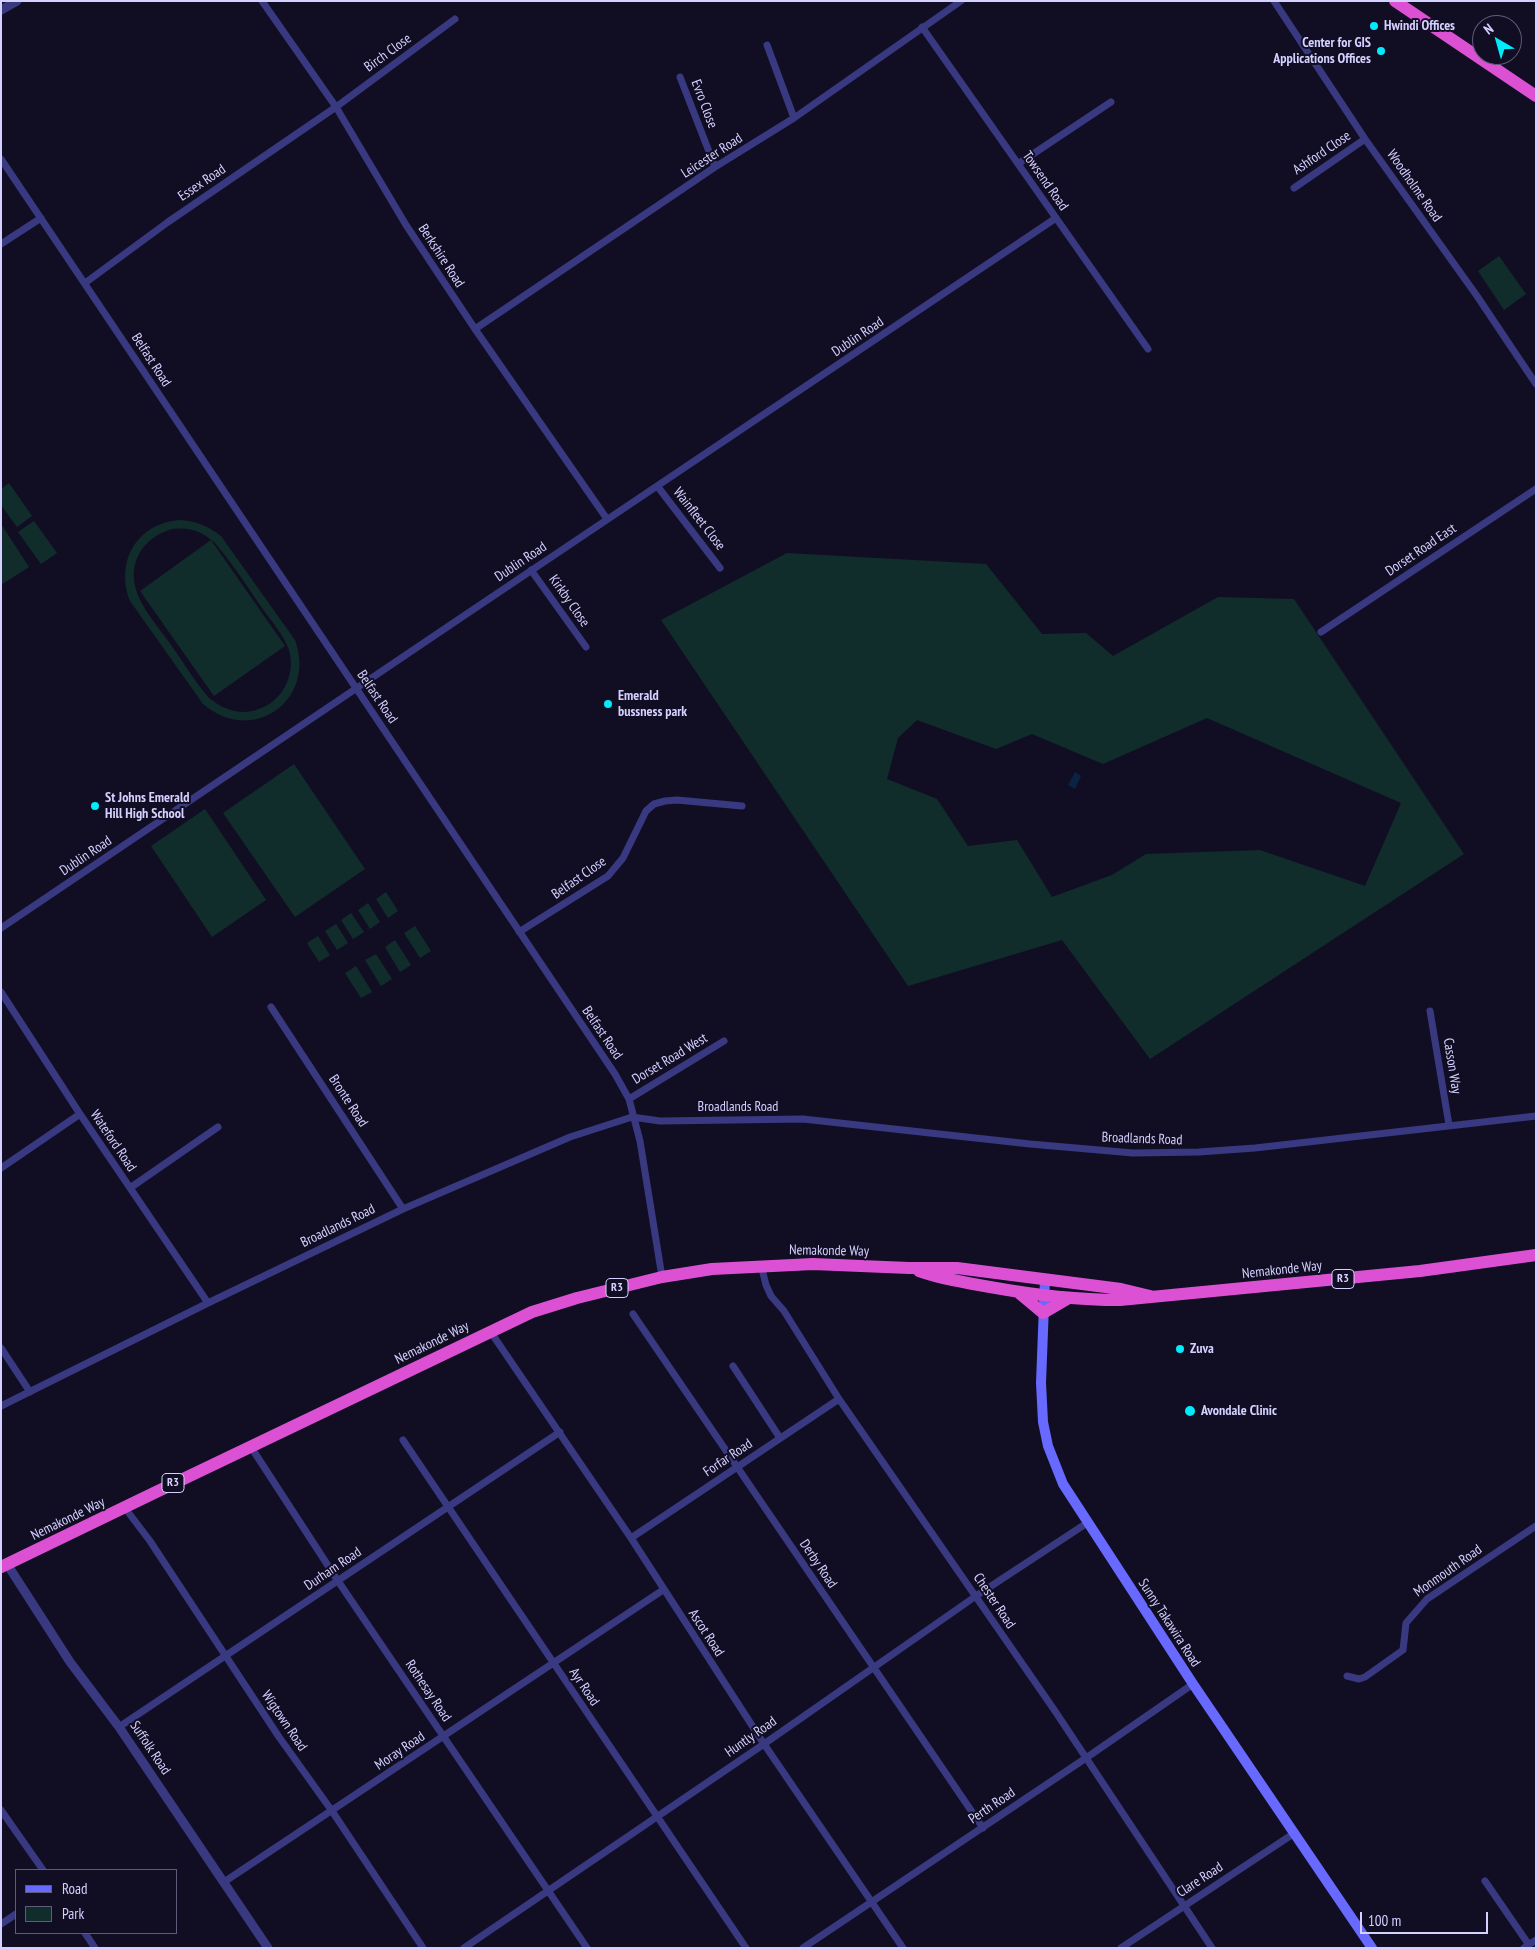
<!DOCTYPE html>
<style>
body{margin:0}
#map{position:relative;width:1537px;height:1949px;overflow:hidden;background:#110e23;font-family:"PT Sans Narrow",sans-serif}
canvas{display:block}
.frame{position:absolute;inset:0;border:2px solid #d4d0ff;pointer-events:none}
.legend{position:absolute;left:15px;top:1869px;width:162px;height:65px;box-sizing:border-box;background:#110e23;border:1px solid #5f5c7b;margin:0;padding:6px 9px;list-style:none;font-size:15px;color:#d4d0ff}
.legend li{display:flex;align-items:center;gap:10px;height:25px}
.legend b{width:25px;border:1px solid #5f5c7b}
.north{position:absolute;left:1472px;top:15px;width:50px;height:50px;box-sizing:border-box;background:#110e23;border:1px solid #5f5c7b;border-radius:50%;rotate:322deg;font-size:14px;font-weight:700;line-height:20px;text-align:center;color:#d4d0ff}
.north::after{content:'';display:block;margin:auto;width:18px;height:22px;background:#00ebfb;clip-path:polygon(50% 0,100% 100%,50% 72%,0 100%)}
.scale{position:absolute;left:1360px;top:1912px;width:128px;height:22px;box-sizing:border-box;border:2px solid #d4d0ff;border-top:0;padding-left:6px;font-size:15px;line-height:18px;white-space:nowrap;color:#d4d0ff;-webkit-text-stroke:4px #110e23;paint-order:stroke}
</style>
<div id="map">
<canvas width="1537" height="1949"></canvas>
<div class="frame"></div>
<ul class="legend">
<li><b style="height:6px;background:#6769ff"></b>Road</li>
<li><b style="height:14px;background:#112d2b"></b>Park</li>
</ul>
<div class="north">N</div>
<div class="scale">100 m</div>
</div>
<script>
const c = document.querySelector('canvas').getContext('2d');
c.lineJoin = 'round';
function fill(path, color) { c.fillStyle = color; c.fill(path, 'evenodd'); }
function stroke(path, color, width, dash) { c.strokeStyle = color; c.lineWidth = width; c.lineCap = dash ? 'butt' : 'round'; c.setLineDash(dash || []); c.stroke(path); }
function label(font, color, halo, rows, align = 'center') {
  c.font = font + ' "PT Sans Narrow",sans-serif'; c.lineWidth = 4; c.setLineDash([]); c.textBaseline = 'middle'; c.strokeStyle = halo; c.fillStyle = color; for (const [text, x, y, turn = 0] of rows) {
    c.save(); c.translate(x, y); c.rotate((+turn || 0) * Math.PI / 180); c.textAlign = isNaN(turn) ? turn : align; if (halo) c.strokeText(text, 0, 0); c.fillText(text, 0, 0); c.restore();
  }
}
fill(new Path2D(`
 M1499,256L1526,294L1504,310L1478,271Z
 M9,483L32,516L17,527L1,505V489Z
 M179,520C196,521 208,526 221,536L295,640C317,701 252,746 203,704L130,601C115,561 137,524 179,520ZM172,529C189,527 202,531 215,543C232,563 247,586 262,608C271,621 284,635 289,650C296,674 283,701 259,709C241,716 224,710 209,698C195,682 184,663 171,645C153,619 121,588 139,554C146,541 158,533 172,529Z
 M34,521L57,553L41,564L18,532Z
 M1,524L29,567L1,585Z
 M211,540L285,646L214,696L140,591Z
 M787,553L986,564L1042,634L1086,633L1113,656L1218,597L1294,599L1464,854L1150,1059L1062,940L908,986L661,620ZM1207,718L1401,803L1365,886L1260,850L1146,854L1112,875L1052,897L1017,840L968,846L937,799L887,779L898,738L917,720L996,749L1032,734L1103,764Z
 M294,764L365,869L295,917L223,813Z
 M205,809L266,900L212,937L151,846Z
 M386,892L398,911L388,918L376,899Z
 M368,903L380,922L370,929L358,910Z
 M351,913L364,932L353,939L341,920Z
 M336,924L348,943L337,950L325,931Z
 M415,926L431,951L420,958L404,933Z
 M318,936L330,955L319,962L307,943Z
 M395,940L411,965L400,972L385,947Z
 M376,954L392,979L381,986L365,960Z
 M356,966L372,992L361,998L345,973Z`), '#112d2b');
fill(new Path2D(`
 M1075,772L1081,776L1075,789L1068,785Z`), '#0b2245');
stroke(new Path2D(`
 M262,1L336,107L406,225L475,329L607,519
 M1274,1L1365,139L1477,296L1536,384
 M922,27L1148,349
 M767,45L794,118
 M680,77L715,167
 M1,159L615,1074L629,1099L640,1141L662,1277
 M1018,164L1111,102
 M1294,188L1365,139
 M1,244L41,218
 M85,283L168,222L336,107L455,19
 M475,329L715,167L794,118L961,1
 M658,487L720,568
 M531,570L586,647
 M1321,632L1536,489
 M1,928C352,690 704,455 1056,218
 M519,932L608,876L623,858L646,811L654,804L665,801L677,800L742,806
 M1,992L80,1114L208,1303
 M271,1007L403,1209
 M1430,1011L1449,1125
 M629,1099L724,1041
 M1,1168L80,1114
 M130,1188L218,1127
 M761,1265L766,1285L771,1296L784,1311L839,1399L1055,1711L1212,1948
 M633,1314L983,1828
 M490,1331L631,1538L764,1744L903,1948
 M1,1348L30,1392
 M733,1366L780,1438
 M1,1406L208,1303L403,1209L570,1137L632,1117L660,1121L803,1119L1030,1144L1133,1153L1199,1152L1255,1148L1536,1116
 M403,1440L746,1948
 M251,1447L338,1581L587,1948
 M125,1508L150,1541L279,1737L332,1811L423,1948
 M631,1538L839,1399
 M1347,1676L1359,1679L1365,1677L1403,1650L1406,1623L1427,1599L1536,1526
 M119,1727L560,1432
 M1,1810L43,1870
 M1485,1881L1529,1945
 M224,1882L663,1590
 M1,1924L16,1914
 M85,1933L95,1948
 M464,1948L764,1744L976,1596L1087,1523
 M803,1948L1086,1758L1193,1684
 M1121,1948L1293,1834
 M1524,1948L1536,1940`), '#393982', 7);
stroke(new Path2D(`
 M1,10L17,1
 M7,1564L70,1662L119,1727L268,1948`), '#393982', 9);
stroke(new Path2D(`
 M1045,1279L1041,1383L1043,1422L1048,1446L1063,1484L1193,1684L1372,1948`), '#6769ff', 10);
stroke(new Path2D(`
 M1395,1L1536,96
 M919,1271C942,1279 966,1283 990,1287C1034,1295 1076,1300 1120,1300L1420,1271L1536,1255
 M1019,1293L1043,1313L1067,1299
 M1,1567L154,1493L532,1312L577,1298L662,1277L712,1269L813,1264L909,1268H957L1121,1289L1150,1296`), '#dc51d4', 12);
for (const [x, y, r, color] of [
 [1374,26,5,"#00ebfb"],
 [1381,51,5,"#00ebfb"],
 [608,704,5,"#00ebfb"],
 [95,806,5,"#00ebfb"],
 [1180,1349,5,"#00ebfb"],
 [1190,1411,6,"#00ebfb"]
]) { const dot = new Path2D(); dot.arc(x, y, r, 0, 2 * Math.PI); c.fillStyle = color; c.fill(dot); stroke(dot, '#110e23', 2); }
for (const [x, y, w] of [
 [1343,1279,22],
 [617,1288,22],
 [173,1483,22]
]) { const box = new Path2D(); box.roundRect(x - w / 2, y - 9.5, w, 19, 4); c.fillStyle = '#110e23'; c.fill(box); stroke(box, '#d4d0ff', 1); }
label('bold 12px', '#d4d0ff', null, [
 ["R3",1343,1279],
 ["R3",617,1288],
 ["R3",173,1483]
]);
label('bold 14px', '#d4d0ff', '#110e23', [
 ["Hwindi Offices",1384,26],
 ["Center for GIS",1371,43,"right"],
 ["Applications Offices",1371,59,"right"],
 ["Emerald",618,696],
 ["bussness park",618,712],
 ["St Johns Emerald",105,798],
 ["Hill High School",105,814],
 ["Zuva",1190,1349],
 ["Avondale Clinic",1201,1411]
], 'left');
label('14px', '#d4d0ff', '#110e23', [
 ["Birch Close",388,53,-36],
 ["Evro Close",704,104,69],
 ["Ashford Close",1322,153,-34],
 ["Leicester Road",712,156,-33],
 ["Towsend Road",1045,181,55],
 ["Essex Road",202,183,-34],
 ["Woodholme Road",1414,186,55],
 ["Berkshire Road",441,256,57],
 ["Dublin Road",858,337,-34],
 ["Belfast Road",151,360,57],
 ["Wainfleet Close",699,519,52],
 ["Dorset Road East",1421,550,-34],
 ["Dublin Road",521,562,-34],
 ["Kirkby Close",569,601,55],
 ["Belfast Road",377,697,56],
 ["Dublin Road",86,856,-34],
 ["Belfast Close",579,878,-35],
 ["Belfast Road",602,1033,56],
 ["Dorset Road West",670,1059,-31],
 ["Casson Way",1452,1066,81],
 ["Bronte Road",348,1101,57],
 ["Broadlands Road",738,1107],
 ["Broadlands Road",1142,1139,2],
 ["Wateford Road",113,1141,56],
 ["Broadlands Road",338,1226,-26],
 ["Nemakonde Way",829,1251,1],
 ["Nemakonde Way",1282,1270,-6],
 ["Nemakonde Way",432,1343,-26],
 ["Forfar Road",728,1458,-34],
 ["Nemakonde Way",68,1519,-26],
 ["Derby Road",818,1564,56],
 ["Durham Road",333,1569,-34],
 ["Monmouth Road",1448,1571,-35],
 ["Chester Road",994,1601,56],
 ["Sunny Takawira Road",1169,1623,57],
 ["Ascot Road",706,1633,57],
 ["Ayr Road",584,1687,56],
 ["Rothesay Road",428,1691,56],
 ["Wigtown Road",284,1721,56],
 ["Huntly Road",751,1737,-35],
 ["Suffolk Road",150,1748,56],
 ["Moray Road",400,1751,-34],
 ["Perth Road",992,1806,-34],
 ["Clare Road",1200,1880,-33]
]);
</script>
